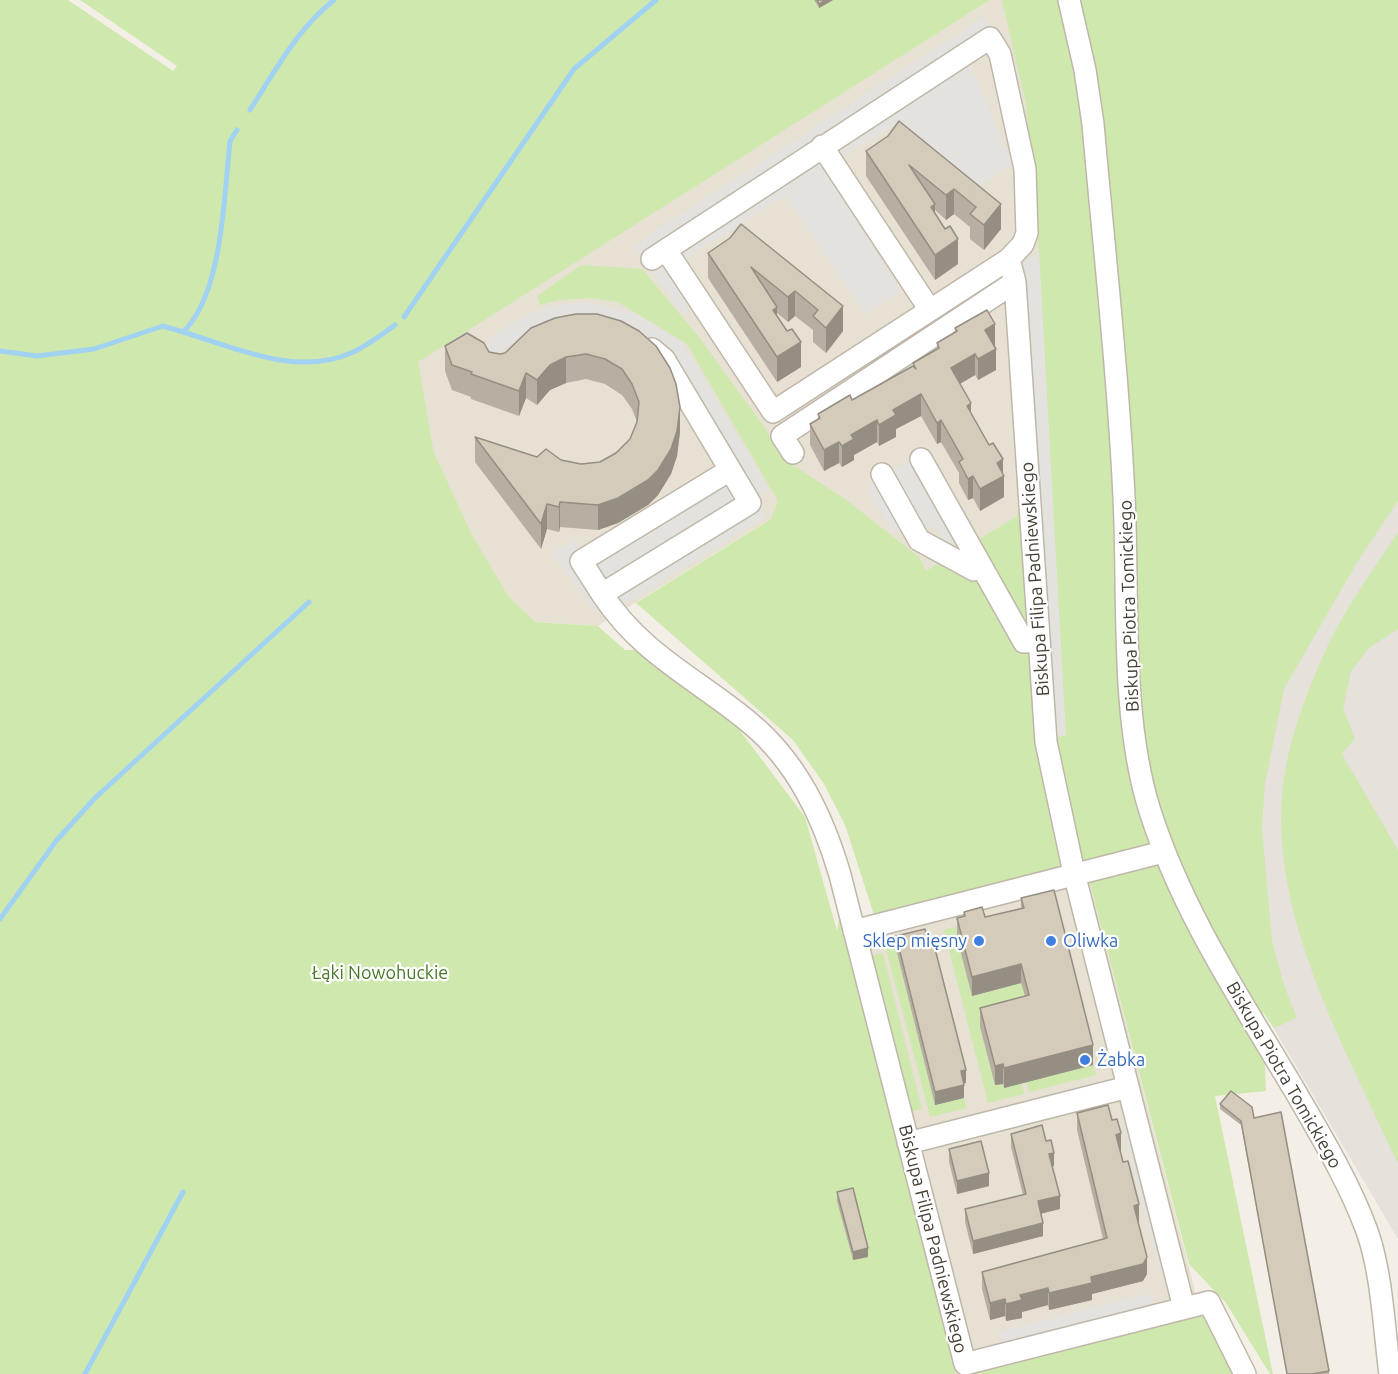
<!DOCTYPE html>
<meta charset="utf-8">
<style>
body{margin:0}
canvas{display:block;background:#f3efe6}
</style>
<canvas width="1398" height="1374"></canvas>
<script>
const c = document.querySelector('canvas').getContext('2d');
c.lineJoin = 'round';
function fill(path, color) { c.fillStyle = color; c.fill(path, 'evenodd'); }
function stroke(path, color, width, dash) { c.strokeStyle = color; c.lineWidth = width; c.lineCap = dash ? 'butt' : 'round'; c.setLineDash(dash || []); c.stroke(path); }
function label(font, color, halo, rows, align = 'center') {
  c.font = font + ' Ubuntu,sans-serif'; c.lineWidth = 4.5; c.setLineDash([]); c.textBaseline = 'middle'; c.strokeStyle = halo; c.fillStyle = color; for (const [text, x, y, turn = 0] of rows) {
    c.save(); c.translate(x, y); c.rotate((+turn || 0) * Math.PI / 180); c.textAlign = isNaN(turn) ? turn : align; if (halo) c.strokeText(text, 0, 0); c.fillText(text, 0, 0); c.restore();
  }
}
fill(new Path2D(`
 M990,0H1008L1049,181L1054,494L925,572L822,487L598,626L520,621L456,547L403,370Z
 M1084,861L1201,1314L956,1374L844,923Z`), '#e7e1d4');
fill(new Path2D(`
 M1398,409V1239L1263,1010L1246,964L1279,579Z`), '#e6e1db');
fill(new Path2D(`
 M0,0H68L173,71L177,66L80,0H990L418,362L434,453L471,533L508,596L535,622L598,626L625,650H639L732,720L805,817L837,931L839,919L844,923L956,1374H0Z
 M1002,0H1398V501L1356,564L1284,689L1265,783L1262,827L1272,941L1285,988L1297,1018L1274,1028L1263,1012L1266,1091L1215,1096L1273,1374H1270L1226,1303L1189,1264L1084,861L874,915L845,825L824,784L793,740L636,603L771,519L778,501L687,344L618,302L591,298L559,300L540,305L537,296L581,265L642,269L699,337L765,428L784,459L845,499L919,557L926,571L1052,495L1039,253L1026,104Z
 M1398,532V629L1369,648L1351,671L1343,709L1355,738L1342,754L1398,850V1164C1347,1051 1268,915 1283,786C1288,742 1305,697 1323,656C1342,612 1372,572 1398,532Z
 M1004,914L1045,1077L1093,1065L1096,1075L1029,1092L1014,1038L980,1027L995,1085L1003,1084L1004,1087L1022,1083L1024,1094L988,1103L944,930L980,920L972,996L1003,988Z
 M923,935L925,942L896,949L936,1105L964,1098L967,1108L930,1117L885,945Z
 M883,953L922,1109L910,1112L870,956Z
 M1201,1314L1208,1320L1236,1374H964Z`), '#cfe8ae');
fill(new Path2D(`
 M985,16L994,32L964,51L1013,164L978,186L900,121L824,169L901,291L865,314L785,195L670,270L695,306L683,314L634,245Z
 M1039,253L1066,736L1054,737L1007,299L783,447L771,429Z
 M587,302L636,314L683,343L769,489L755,499L766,517L624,605L618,595L594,612L552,553L576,540L591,562L740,472L670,353L629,327L536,328L506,348L491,369L474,356L494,336L529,314L561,304Z
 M926,452L972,531L946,546L934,526L923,532L916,520L893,533L866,487Z
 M1131,1119L1171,1278L1159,1271L1124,1133Z
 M1150,1293L1154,1307L1002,1345L998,1332Z`), '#e4e2de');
stroke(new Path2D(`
 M250,110C275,71 297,29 334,0
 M404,317L574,69L656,0
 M183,332C236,348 297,377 351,353C367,346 381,335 395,325
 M0,351L37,356L94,349L163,326L183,332C223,294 224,195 230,141L237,130
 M0,919L56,841L95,798L309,602
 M85,1374L183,1192`), '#a1d2f1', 5);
const street = new Path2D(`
 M1069,0L1085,70L1093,124C1104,248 1118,373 1124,497C1129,596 1120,717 1150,811C1182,912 1241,1000 1295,1091C1321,1136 1349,1182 1367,1231C1382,1273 1384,1329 1390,1374
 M822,146L930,310
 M666,250L773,412L1009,259
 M652,259L990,38L1000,54L1025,169L1027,233L1023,244L1009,259L1015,282L1046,742L1074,873L1184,1308
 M652,349L664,359L750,503L602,594C642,655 696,678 750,723C797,762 823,817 840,875L965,1364L1209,1302L1245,1374
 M793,453L782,436L1015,282
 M921,459L1024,642L1038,641
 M882,474L919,540L974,570L981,566
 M602,594L581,561L730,470
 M854,931L1163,852
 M908,1143L1128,1087`);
stroke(street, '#bfb7a9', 24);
stroke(street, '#fff', 21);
fill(new Path2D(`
 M814,0H833L819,8Z
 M899,121L1001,229L984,250L970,239V227L954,214L946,220L935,210V213L958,264L935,280L866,176V151L888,136Z
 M741,224L843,331L826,353L813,342V330L795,316L788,322L777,313V316L801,367L777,382L708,278V253L730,238Z
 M576,314L680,432L677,456L671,474L658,495L648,505L618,523L598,530L560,527L559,532L547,529L541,549L475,462V437L537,457L581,464L600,462L616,453L630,439L637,422L632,409L622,395L605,384L586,379L566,383L550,390L537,405L526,398L519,416L471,399V397L452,390L445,371V346L500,354L505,353Z
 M955,328L995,346H994L996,370L978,380L975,375L960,384L971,413L1003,473L1004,497L980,511L973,498L968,500L959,483V473L941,442L937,444L921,416L896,429V437L879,446L877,442L854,455V460L842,467L839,463L824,471L810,445V424L818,419V414L852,400L913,367V363L937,349V343L955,332Z
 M1021,898L1093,1065L1004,1088L1003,1084L995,1085L980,1027V1008L1025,996L1021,983L972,996L957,938V918L964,916V912L985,917L1021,908Z
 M896,936L966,1083H964V1098L935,1105L896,949Z
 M1220,1104L1254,1118L1329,1371V1374H1287L1241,1125L1220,1109Z
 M1077,1113L1112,1120L1121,1151H1120L1139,1222H1138L1147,1274L1143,1281L1092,1294V1300L1049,1310L1048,1305L1022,1312V1318L1006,1321L1005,1316L990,1320L982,1289V1272L1103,1239L1077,1130Z
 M1011,1134L1046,1141L1054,1166H1052L1060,1209L1041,1214L1043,1236L973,1254L965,1222V1209L1023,1195L1011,1147Z
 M949,1149L989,1186L957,1194L949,1162Z
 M837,1192L868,1257L853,1260L837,1201Z`), '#b7afa1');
fill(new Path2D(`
 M826,0H833L819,8V4Z
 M954,189V214L946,220V195Z
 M935,204V229L931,207Z
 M1001,204V229L984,250V225Z
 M958,239V264L935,280V255Z
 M795,291V316L788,322V297Z
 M843,306V331L826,353V328Z
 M777,307V332L773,310Z
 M995,324V346L985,351V330Z
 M801,342V367L777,382V357Z
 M996,349V370L978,380V359Z
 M975,354V375L951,389V368Z
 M566,357V383L550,390L537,405V380L550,365Z
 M526,373V398L519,416V391Z
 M921,394V416L896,429V437L879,446V425L893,410Z
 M971,403V425L967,406Z
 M680,407V432L677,456L671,474L658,495L648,505L618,523L598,530V505Z
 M877,420V442L854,455V460L842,467V446L851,435Z
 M941,420V442L937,444V423Z
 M839,442V463L824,471V450Z
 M1003,459V477L1004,476V497L980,511V489L997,463Z
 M973,476V498L968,500V479Z
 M560,502V527L559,532V507Z
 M547,504V529L541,549V524Z
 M1021,964V983L972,996V977Z
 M1093,1045V1065L1004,1088V1068Z
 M1003,1064V1084L995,1085V1066Z
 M966,1070V1083L961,1084V1071Z
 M964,1085V1098L935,1105V1092Z
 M1121,1133V1151L1116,1152V1135Z
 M1054,1153V1166L1049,1167V1154Z
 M989,1173V1186L957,1194V1181Z
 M1060,1196V1209L1038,1214V1201Z
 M1139,1204V1222L1134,1223V1206Z
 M1043,1223V1236L973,1254V1241Z
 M868,1248V1257L853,1260V1252Z
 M1147,1257V1274L1143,1281L1092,1294V1300L1049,1310V1293Z
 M1048,1288V1305L1022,1312V1318L1006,1321V1304L1020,1295Z
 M1005,1299V1316L990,1320V1303Z`), '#958e83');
const building = new Path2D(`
 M817,0H826L819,4Z
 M899,121L1001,204L984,225L970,214L976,207L954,189L946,195L909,165L935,204L931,207L945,229L950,226L958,239L935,255L866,151L888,136Z
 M741,224L843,306L826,328L813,316L818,310L795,291L788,297L751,267L777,307L773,310L787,331L792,329L801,342L777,357L708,253L730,238Z
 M987,310L995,324L985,330L996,349L978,359L975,354L951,368L971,403L967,406L989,445L993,443L1003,459L997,463L1004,476L980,489L973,476L968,479L959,462L963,459L941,420L937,423L921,394L893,410L896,415L879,425L877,420L851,435L854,439L842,446L839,442L824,450L810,424L820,418L818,414L850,395L852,400L913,366L916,369L913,363L939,348L937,343L957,331L955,328Z
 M576,314H597L621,321L639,331L656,346L670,368L676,384L680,407L677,431L671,449L658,470L648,480L618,498L598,505L560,502L559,507L547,504L541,524L475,437L537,457L546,449L561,460L581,464L600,462L616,453L630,439L637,422L639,402L632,384L622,369L605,359L586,354L566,357L550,365L537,380L526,373L519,391L471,374L472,372L452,365L445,346L467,333L484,343L489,352L500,354L505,353L531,328L555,318Z
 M1054,890L1093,1045L1004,1068L1003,1064L995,1066L980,1008L1029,995L1021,964L972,977L957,918L965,916L964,912L982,907L985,917L1024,908L1021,898Z
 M925,929L928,942L933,941L966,1070L961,1071L964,1085L935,1092L896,936Z
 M1231,1091L1252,1107L1254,1118L1281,1112L1329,1371L1312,1374H1287L1241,1121L1220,1104Z
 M1108,1105L1112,1120L1117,1119L1121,1133L1116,1135L1123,1162L1128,1161L1139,1204L1134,1206L1147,1257L1143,1264L1091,1277L1092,1283L1049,1293L1048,1288L1020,1295L1022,1300L1006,1304L1005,1299L990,1303L982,1272L1107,1238L1077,1113Z
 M1042,1125L1046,1141L1051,1140L1054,1153L1049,1154L1060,1196L1038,1201L1043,1223L973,1241L965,1209L1026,1194L1011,1134Z
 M981,1141L989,1173L957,1181L949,1149Z
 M853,1188L868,1248L853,1252L837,1192Z`);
fill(building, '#d5cbbb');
stroke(building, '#958e83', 1.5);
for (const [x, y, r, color] of [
 [979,941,6,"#3f7fe0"],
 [1051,941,6,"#3f7fe0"],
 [1085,1060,6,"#3f7fe0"]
]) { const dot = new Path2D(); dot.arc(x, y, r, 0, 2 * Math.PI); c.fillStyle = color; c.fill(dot); stroke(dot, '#fff', 2); }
label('18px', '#463f35', '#fff', [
 ["Biskupa Filipa Padniewskiego",1035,579,-94],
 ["Biskupa Piotra Tomickiego",1129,606,-92],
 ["Biskupa Piotra Tomickiego",1284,1075,60],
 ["Biskupa Filipa Padniewskiego",933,1239,76]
]);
label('18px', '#366cbe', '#fff', [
 ["Sklep mięsny",967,941,"right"],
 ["Oliwka",1063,941],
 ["Żabka",1097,1060]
], 'left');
label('18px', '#487928', '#fff', [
 ["Łąki Nowohuckie",380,973]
]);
</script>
